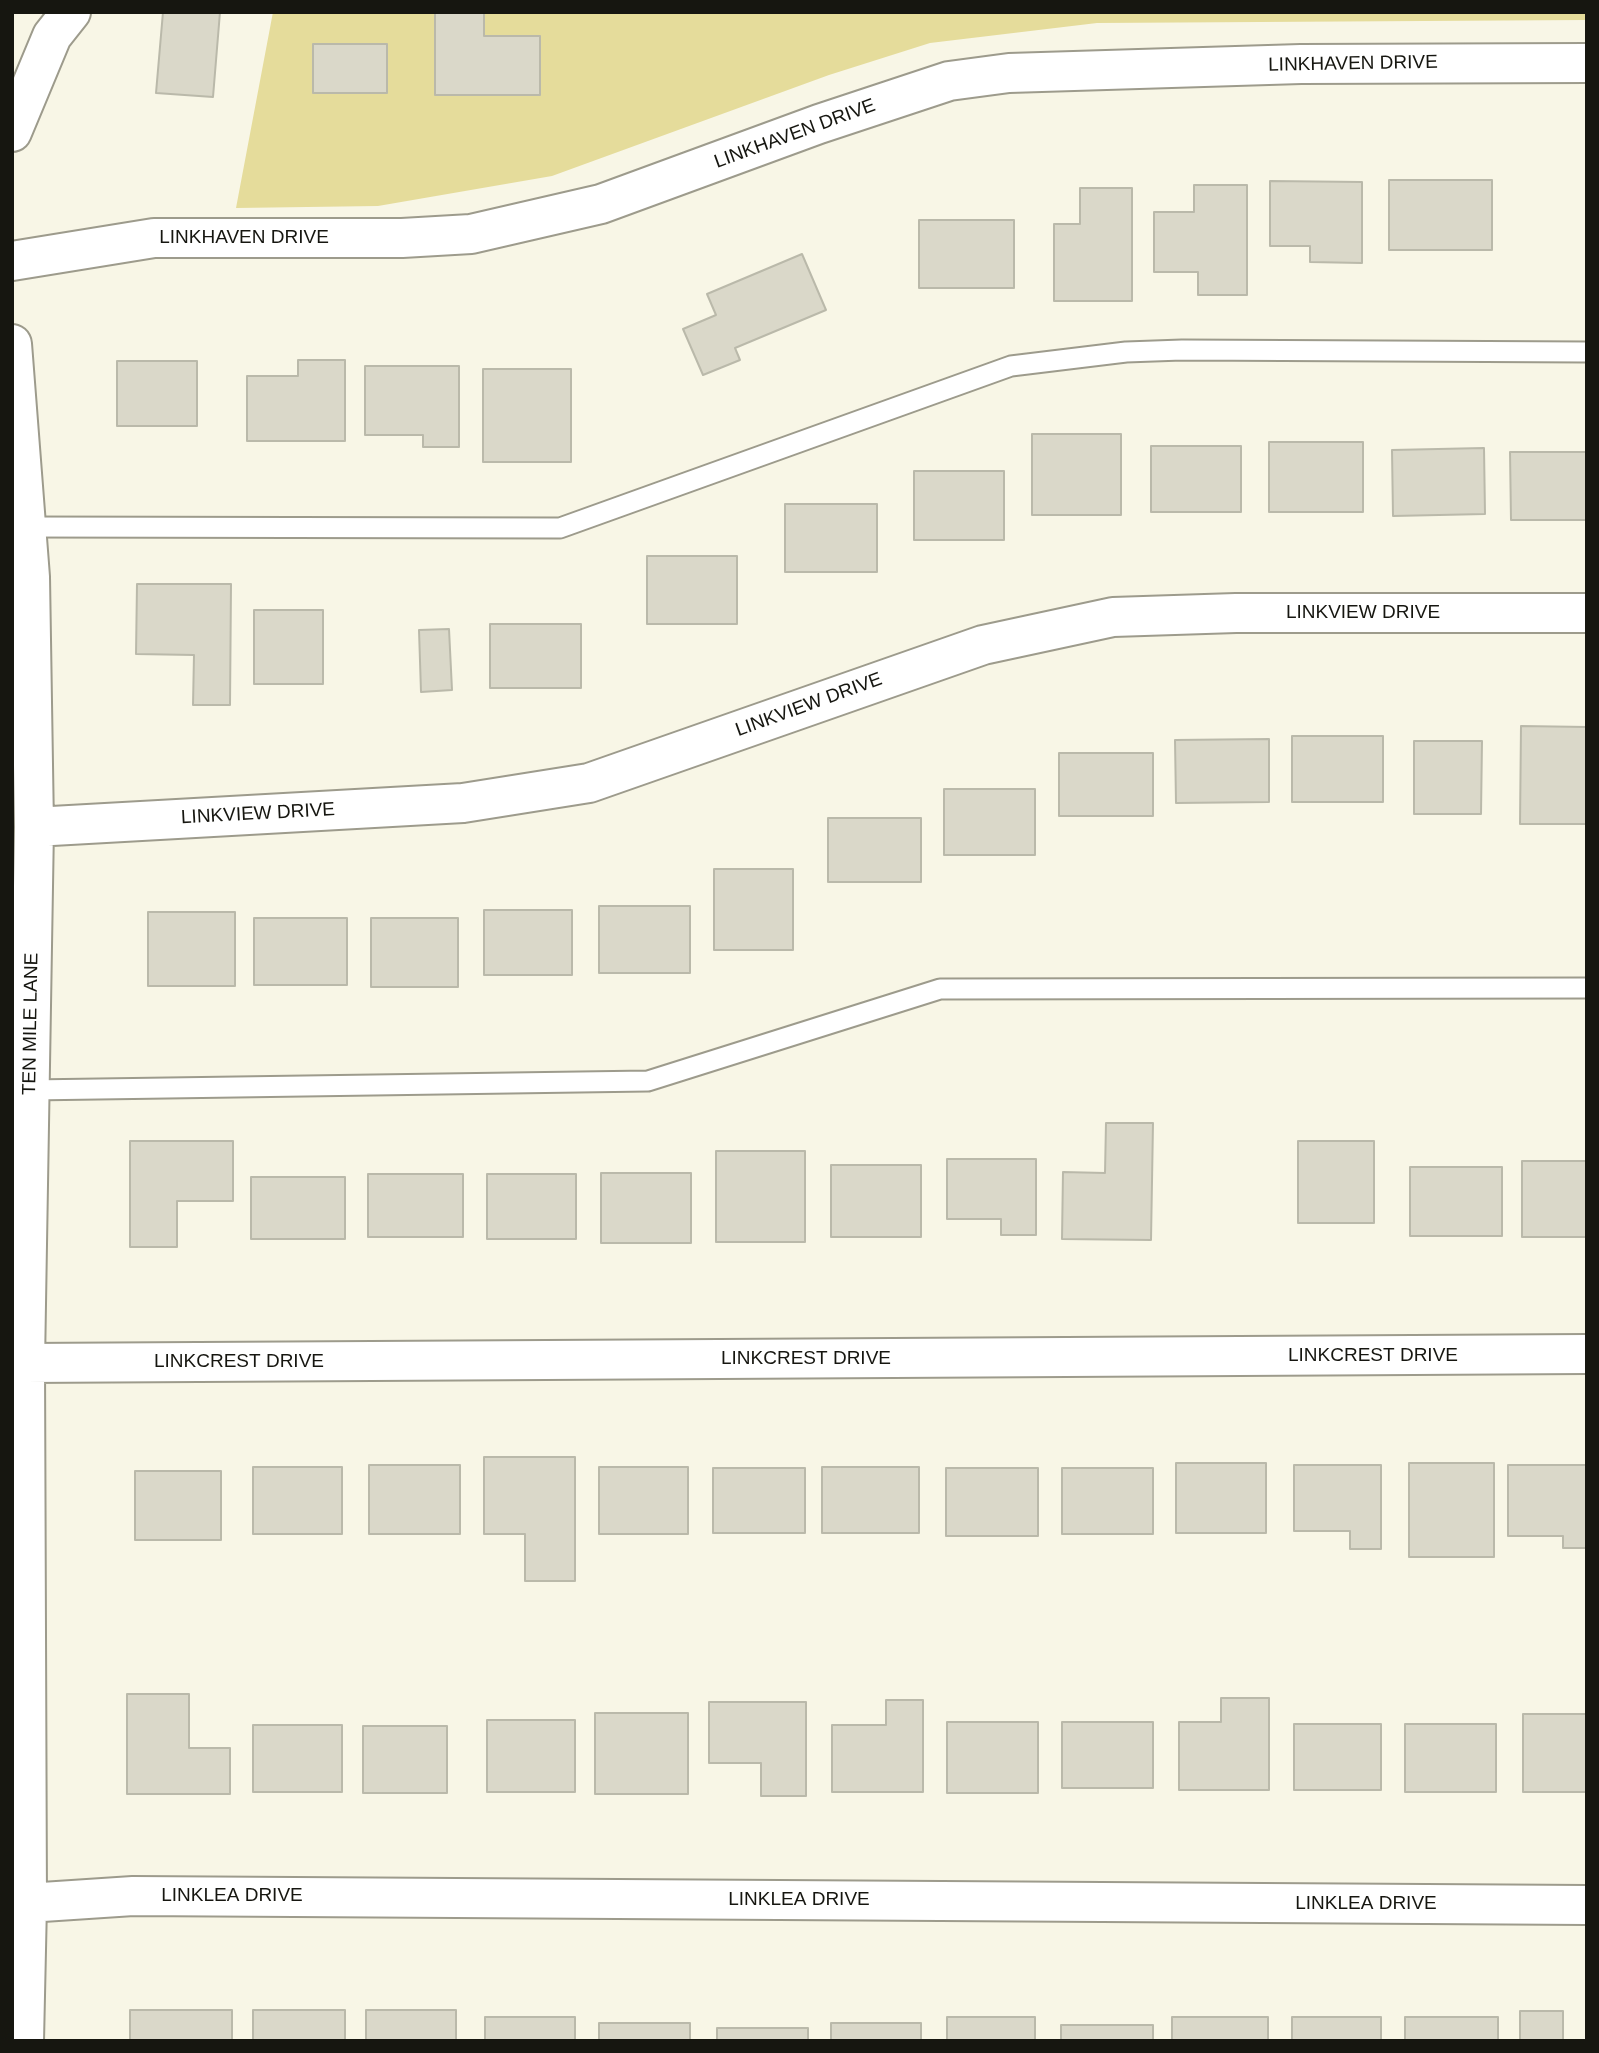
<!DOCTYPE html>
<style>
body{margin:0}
#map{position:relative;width:1599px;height:2053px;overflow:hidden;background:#f8f6e6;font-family:Arial,sans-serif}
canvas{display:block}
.frame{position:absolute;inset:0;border:14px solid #161610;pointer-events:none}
</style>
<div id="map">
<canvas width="1599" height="2053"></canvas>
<div class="frame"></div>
</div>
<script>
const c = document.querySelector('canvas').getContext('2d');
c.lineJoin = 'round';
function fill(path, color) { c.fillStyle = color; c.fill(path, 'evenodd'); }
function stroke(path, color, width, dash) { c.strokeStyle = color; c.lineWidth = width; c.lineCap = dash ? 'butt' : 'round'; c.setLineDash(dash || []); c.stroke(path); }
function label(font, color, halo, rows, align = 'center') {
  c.font = font + ' Arial,sans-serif'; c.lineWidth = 6; c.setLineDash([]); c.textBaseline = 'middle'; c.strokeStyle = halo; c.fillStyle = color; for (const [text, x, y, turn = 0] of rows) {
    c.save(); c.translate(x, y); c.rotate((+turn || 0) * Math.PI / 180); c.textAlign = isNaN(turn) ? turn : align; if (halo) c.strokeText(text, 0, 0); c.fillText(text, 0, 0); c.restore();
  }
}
fill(new Path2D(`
 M273,12H1587V20L1097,23L930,43L829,75L552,176L378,206L236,208Z`), '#e5dc9b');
const building = new Path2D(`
 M163,12H220L213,97L156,93Z
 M435,12H484V36H540V95H435Z
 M313,44H387V93H313Z
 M1389,180H1492V250H1389Z
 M1270,181L1362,182V263L1310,262V246H1270Z
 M1194,185H1247V295H1198V272H1154V212H1194Z
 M1080,188H1132V301H1054V224H1080Z
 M919,220H1014V288H919Z
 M802,254L826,310L735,348L740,360L703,375L683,329L716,315L707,294Z
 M298,360H345V441H247V376H298Z
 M117,361H197V426H117Z
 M365,366H459V447H423V435H365Z
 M483,369H571V462H483Z
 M1032,434H1121V515H1032Z
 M1269,442H1363V512H1269Z
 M1151,446H1241V512H1151Z
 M1484,448L1485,514L1393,516L1392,450Z
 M1510,452H1587V520H1511Z
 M914,471H1004V540H914Z
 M785,504H877V572H785Z
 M647,556H737V624H647Z
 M137,584H231L230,705H193L194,655L136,654Z
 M254,610H323V684H254Z
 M490,624H581V688H490Z
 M449,629L452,690L421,692L419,630Z
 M1521,726L1587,727V824H1520Z
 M1292,736H1383V802H1292Z
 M1269,739V802L1176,803L1175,740Z
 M1414,741H1482L1481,814H1414Z
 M1059,753H1153V816H1059Z
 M944,789H1035V855H944Z
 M828,818H921V882H828Z
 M714,869H793V950H714Z
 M599,906H690V973H599Z
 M484,910H572V975H484Z
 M148,912H235V986H148Z
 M254,918H347V985H254Z
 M371,918H458V987H371Z
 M1106,1123H1153L1151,1240L1062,1239L1063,1172L1105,1173Z
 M130,1141H233V1201H177V1247H130Z
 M1298,1141H1374V1223H1298Z
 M716,1151H805V1242H716Z
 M947,1159H1036V1235H1001V1219H947Z
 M1522,1161H1587V1237H1522Z
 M831,1165H921V1237H831Z
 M1410,1167H1502V1236H1410Z
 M601,1173H691V1243H601Z
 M368,1174H463V1237H368Z
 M487,1174H576V1239H487Z
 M251,1177H345V1239H251Z
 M484,1457H575V1581H525V1534H484Z
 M1176,1463H1266V1533H1176Z
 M1409,1463H1494V1557H1409Z
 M369,1465H460V1534H369Z
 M1294,1465H1381V1549H1350V1531H1294Z
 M1508,1465H1587V1548H1563V1536H1508Z
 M253,1467H342V1534H253Z
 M599,1467H688V1534H599Z
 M822,1467H919V1533H822Z
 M713,1468H805V1533H713Z
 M946,1468H1038V1536H946Z
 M1062,1468H1153V1534H1062Z
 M135,1471H221V1540H135Z
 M127,1694H189V1748H230V1794H127Z
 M1221,1698H1269V1790H1179V1722H1221Z
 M886,1700H923V1792H832V1725H886Z
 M709,1702H806V1796H761V1763H709Z
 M595,1713H688V1794H595Z
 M1523,1714H1587V1792H1523Z
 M487,1720H575V1792H487Z
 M947,1722H1038V1793H947Z
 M1062,1722H1153V1788H1062Z
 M1294,1724H1381V1790H1294Z
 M1405,1724H1496V1792H1405Z
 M253,1725H342V1792H253Z
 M363,1726H447V1793H363Z
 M130,2010H232V2041H130Z
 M253,2010H345V2041H253Z
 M366,2010H456V2041H366Z
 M1520,2011H1563V2041H1520Z
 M485,2017H575V2041H485Z
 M947,2017H1035V2041H947Z
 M1172,2017H1268V2041H1172Z
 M1292,2017H1381V2041H1292Z
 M1405,2017H1498V2041H1405Z
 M599,2023H690V2041H599Z
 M831,2023H921V2041H831Z
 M1061,2025H1153V2041H1061Z
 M717,2028H808V2041H717Z`);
fill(building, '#dad8c9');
stroke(building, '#bab9aa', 2);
const lane = new Path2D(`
 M26,527L560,528L1011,366L1126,352L1182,350L1587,352
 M30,1090L648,1081L940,989L1587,988`);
const street = new Path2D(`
 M12,132L52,36L71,12
 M12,261L154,238H402L471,234L601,204L819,124L949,81L1009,73L1301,64L1587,63
 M12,344L30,577L34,827L25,1363L27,1904L24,2041
 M34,827L463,803L589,783L983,645L1113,617L1236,613H1587
 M25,1363L1587,1354
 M12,1904L133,1896L1587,1905`);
stroke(lane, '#9d9b8c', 23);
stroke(street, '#9d9b8c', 42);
stroke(lane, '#fff', 19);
stroke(street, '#fff', 38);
label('19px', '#161610', '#fff', [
 ["LINKHAVEN DRIVE",1353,64,-1],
 ["LINKHAVEN DRIVE",795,134,-20],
 ["LINKHAVEN DRIVE",244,238],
 ["LINKVIEW DRIVE",1363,613],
 ["LINKVIEW DRIVE",809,705,-20],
 ["LINKVIEW DRIVE",258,814,-3],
 ["TEN MILE LANE",31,1024,-89],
 ["LINKCREST DRIVE",1373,1356],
 ["LINKCREST DRIVE",806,1359],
 ["LINKCREST DRIVE",239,1362],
 ["LINKLEA DRIVE",232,1896],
 ["LINKLEA DRIVE",799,1900],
 ["LINKLEA DRIVE",1366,1904]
]);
</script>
